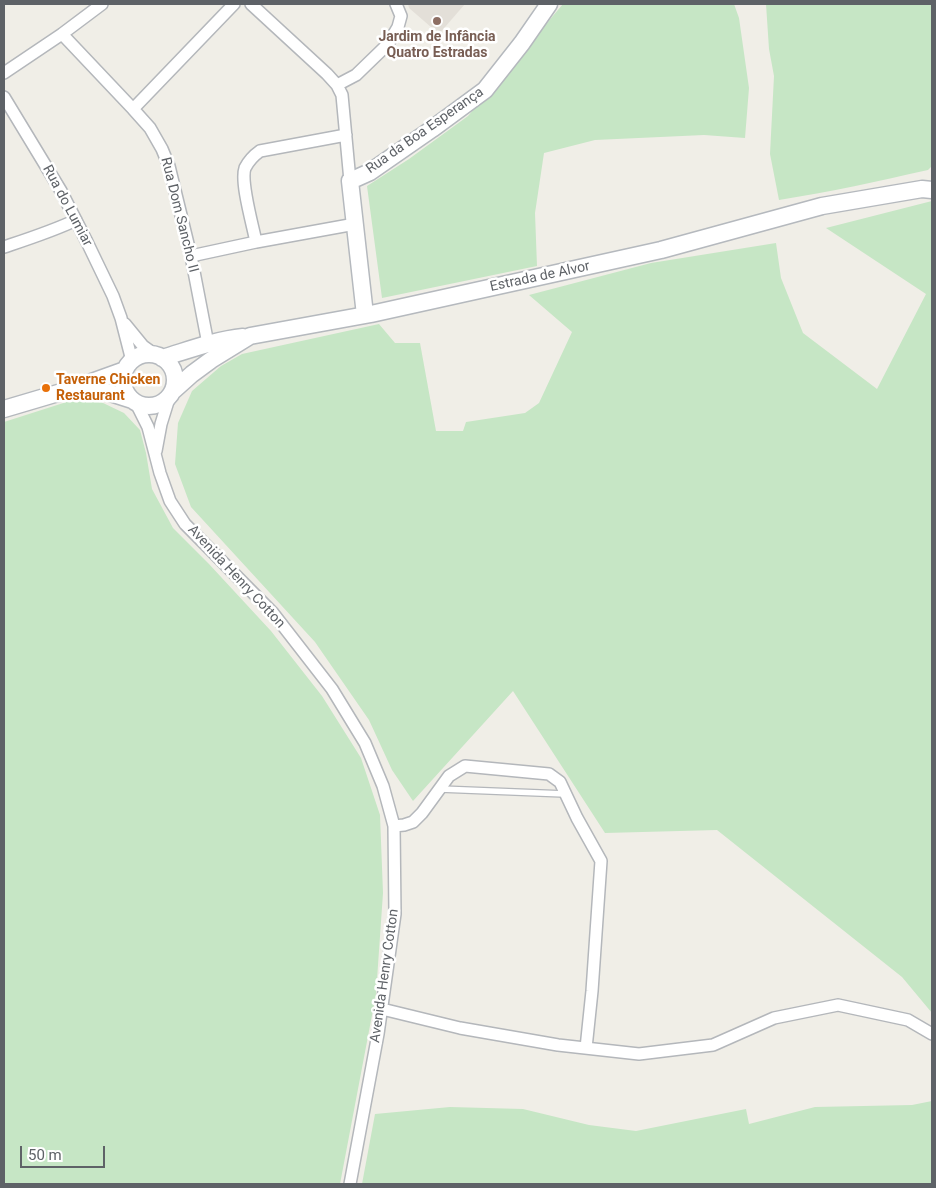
<!DOCTYPE html>
<meta charset="utf-8">
<style>
body{margin:0}
#map{position:relative;width:936px;height:1188px;overflow:hidden;background:#f0eee7;font-family:Roboto,sans-serif}
canvas{display:block}
.frame{position:absolute;inset:0;border:5px solid #5e6267;pointer-events:none}
.scale{position:absolute;left:20px;top:1146px;width:85px;height:22px;box-sizing:border-box;border:2px solid #5e6267;border-top:0;padding-left:6px;font-size:15px;line-height:18px;white-space:nowrap;color:#5e6267;-webkit-text-stroke:4px #fff;paint-order:stroke}
</style>
<div id="map">
<canvas width="936" height="1188"></canvas>
<div class="frame"></div>
<div class="scale">50 m</div>
</div>
<script>
const c = document.querySelector('canvas').getContext('2d');
c.lineJoin = 'round';
function fill(path, color) { c.fillStyle = color; c.fill(path, 'evenodd'); }
function stroke(path, color, width, dash) { c.strokeStyle = color; c.lineWidth = width; c.lineCap = dash ? 'butt' : 'round'; c.setLineDash(dash || []); c.stroke(path); }
function label(font, color, halo, rows, align = 'center') {
  c.font = font + ' Roboto,sans-serif'; c.lineWidth = 5; c.setLineDash([]); c.textBaseline = 'middle'; c.strokeStyle = halo; c.fillStyle = color; for (const [text, x, y, turn = 0] of rows) {
    c.save(); c.translate(x, y); c.rotate((+turn || 0) * Math.PI / 180); c.textAlign = isNaN(turn) ? turn : align; if (halo) c.strokeText(text, 0, 0); c.fillText(text, 0, 0); c.restore();
  }
}
fill(new Path2D(`
 M408,4H465L439,34L409,8Z`), '#e3dfd8');
fill(new Path2D(`
 M563,4H734L739,18L749,88L745,138L704,135L595,140L544,153L535,213L537,266L382,298L367,186L409,159L468,116Z
 M766,4H932V166L928,170C879,181 830,192 779,200L770,154L774,76L769,49Z
 M932,201V1013L902,977L717,830L605,833L513,691L413,801L392,770L369,720L315,642L191,507L175,464L178,423L192,391L221,366L242,354L379,324L395,343H420L436,431H463L466,422L525,413L539,403L572,332L529,295L651,263L776,243L781,278L803,333L877,389L926,294L826,228Z
 M79,398L101,402L124,413L140,430L146,453L152,489L173,528L209,564L271,631L322,696L361,758L380,815L383,893L376,994L340,1184H4V422Z
 M932,1101V1184H362L375,1114L450,1107L523,1109L589,1125L636,1131L746,1109L749,1124L815,1107L912,1105Z`), '#c6e6c5');
const lane = new Path2D(`
 M440,789L565,794`);
const street = new Path2D(`
 M251,4L327,74L337,85L342,95L350,181
 M62,34L133,109L150,128L162,149L169,166L191,256L208,344
 M4,73L62,34L102,4
 M337,85L356,75L388,44L398,27L401,16L396,4
 M4,97L61,191L87,242L113,296L121,318L132,361
 M133,109L234,4
 M256,242C253,226 240,182 245,168C249,160 253,156 260,151L346,135
 M4,247C28,239 53,231 76,220
 M191,256L256,242L355,224
 M125,324L143,346L157,356
 M136,403L148,427L160,473L170,501L185,524L273,613L332,689L365,743L383,786L394,826L395,914L378,1034L350,1184
 M156,451L161,424L170,395
 M394,826L404,825L413,822L422,813L449,776L465,766L549,774L560,782L577,818L601,861L592,991L586,1048
 M382,1009L460,1028L558,1045L639,1054L713,1045L774,1018L838,1005L908,1020L932,1034`);
const secondary = new Path2D(`
 M365,315L350,181L370,172L432,129L485,90L522,43L549,4
 M123 380a26 26 0 1 1 52 0a26 26 0 1 1-52 0Z
 M162,358C189,350 215,340 243,337
 M80,388L107,392L132,400
 M173,391L192,374L211,360L250,336L371,314L661,250L822,206L922,189L932,190
 M4,409L75,388L125,370`);
stroke(lane, '#b4b7bb', 8);
stroke(street, '#b4b7bb', 14);
stroke(secondary, '#b5b9be', 19);
stroke(lane, '#fff', 5.5);
stroke(street, '#fff', 11);
stroke(secondary, '#fff', 16);
for (const [x, y, r, color] of [
 [437,21,5,"#8d6e63"],
 [46,388,5,"#e8710a"]
]) { const dot = new Path2D(); dot.arc(x, y, r, 0, 2 * Math.PI); c.fillStyle = color; c.fill(dot); stroke(dot, '#fff', 2); }
label('bold 14px', '#785e54', '#fff', [
 ["Jardim de Infância",437,37],
 ["Quatro Estradas",437,53]
]);
label('14px', '#5e6267', '#fff', [
 ["Rua da Boa Esperança",425,131,-35],
 ["Rua do Lumiar",67,206,62],
 ["Rua Dom Sancho II",179,215,76],
 ["Estrada de Alvor",540,277,-12],
 ["Avenida Henry Cotton",236,577,47],
 ["Avenida Henry Cotton",385,976,-82]
]);
label('bold 14px', '#c56008', '#fff', [
 ["Taverne Chicken",56,380],
 ["Restaurant",56,396]
], 'left');
</script>
